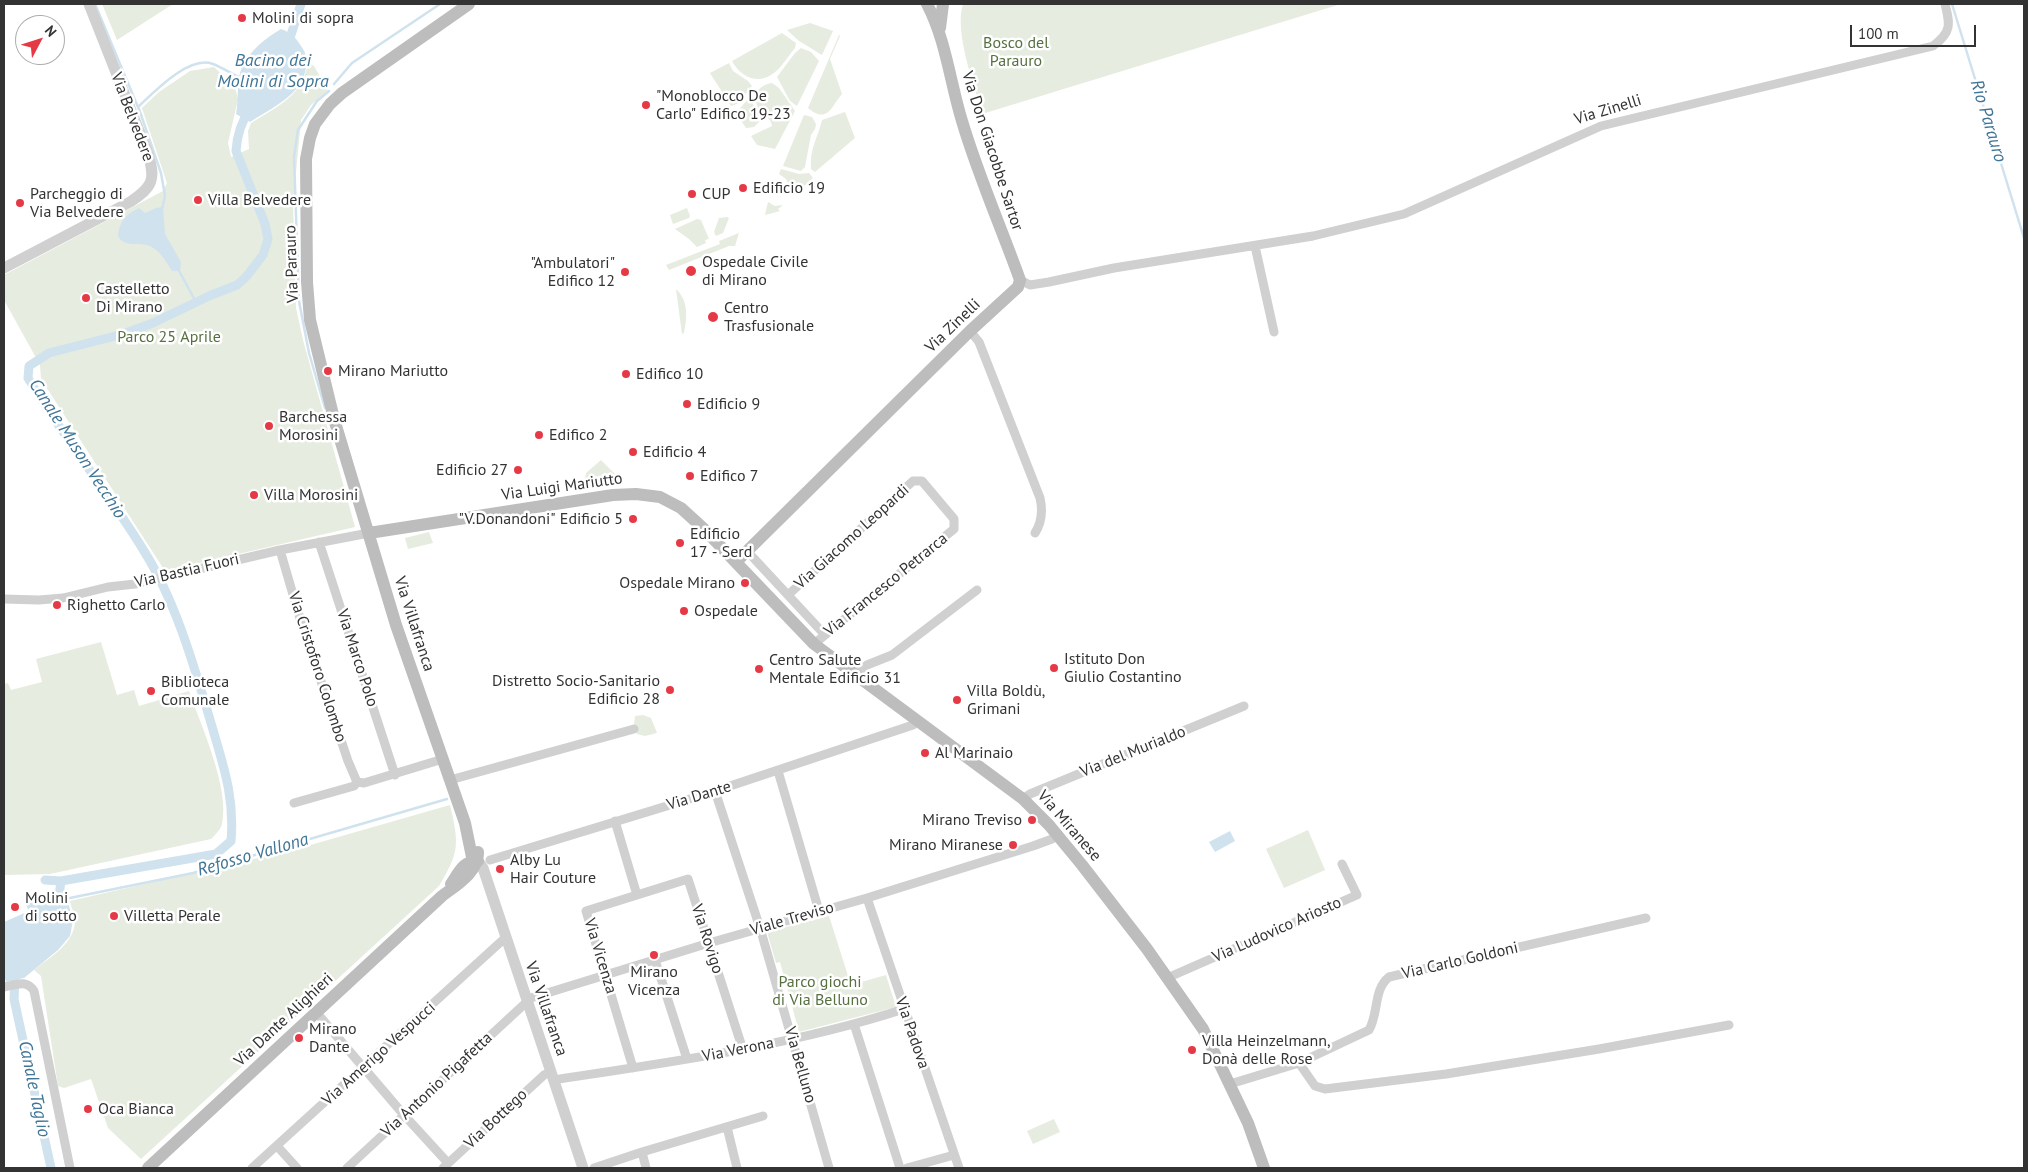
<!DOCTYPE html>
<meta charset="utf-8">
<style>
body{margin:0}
#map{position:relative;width:2028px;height:1172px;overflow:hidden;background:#fff;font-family:"PT Sans",sans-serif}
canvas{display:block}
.frame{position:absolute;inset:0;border:5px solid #333;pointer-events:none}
.north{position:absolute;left:15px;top:15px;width:50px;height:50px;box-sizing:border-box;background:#fff;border:1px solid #adadad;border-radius:50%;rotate:50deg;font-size:14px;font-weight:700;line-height:20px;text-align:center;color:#333}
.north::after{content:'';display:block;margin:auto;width:18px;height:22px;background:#e63946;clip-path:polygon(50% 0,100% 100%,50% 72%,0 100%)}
.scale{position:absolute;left:1850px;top:25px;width:126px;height:22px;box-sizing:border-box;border:2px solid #333;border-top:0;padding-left:6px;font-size:15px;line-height:18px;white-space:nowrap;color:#333;-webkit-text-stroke:4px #fff;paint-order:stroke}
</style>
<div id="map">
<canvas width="2028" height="1172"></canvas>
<div class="frame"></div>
<div class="north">N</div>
<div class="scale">100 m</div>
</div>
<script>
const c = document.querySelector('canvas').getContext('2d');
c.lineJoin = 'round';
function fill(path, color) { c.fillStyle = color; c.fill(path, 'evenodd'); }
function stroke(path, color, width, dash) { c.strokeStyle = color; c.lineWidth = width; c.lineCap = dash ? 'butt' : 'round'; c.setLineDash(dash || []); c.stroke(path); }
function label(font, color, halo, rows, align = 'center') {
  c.font = font + ' "PT Sans",sans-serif'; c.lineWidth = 5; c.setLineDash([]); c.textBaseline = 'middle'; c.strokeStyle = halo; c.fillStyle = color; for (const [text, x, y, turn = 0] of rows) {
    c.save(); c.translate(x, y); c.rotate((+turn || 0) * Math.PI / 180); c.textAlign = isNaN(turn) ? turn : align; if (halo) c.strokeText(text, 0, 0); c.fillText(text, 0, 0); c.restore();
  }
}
fill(new Path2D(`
 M102,4H173L117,40Z
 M963,4H1341L982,114C974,84 954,32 963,4Z
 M810,23L833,31L822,55L799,41L787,30Z
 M782,33L796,43L795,48C788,56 781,69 771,75C756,85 739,75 732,61Z
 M839,35L840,36L830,59L842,94C832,105 828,125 808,108Z
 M801,48L811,52L819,61L797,106L790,101L777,77L795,53Z
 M308,62L314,66L328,90L311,105L301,120L293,204L296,308L303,340L355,527L165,571L41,379L40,365L4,300V275L163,191L167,183L142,108L159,92L190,71L214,67L235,87L238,99L228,143L231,157L249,149L248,131L251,123C278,106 303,96 308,62Z
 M729,63L733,71L748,81L752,86L737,104L731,106L710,73Z
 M772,83L779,88L795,111L775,149L757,145L751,136L772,126C771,117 765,118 760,111C751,98 757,85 772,83Z
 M748,99L751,100L761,120L754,127L746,128L736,113Z
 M845,112L855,138L815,172L811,169C809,150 818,137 822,120Z
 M804,115L812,117L816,124L815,129L811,135L805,167L801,171L783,166Z
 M781,169L799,174L809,173L813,178L794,195L786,179L779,174Z
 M768,202L775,206L783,205L778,209L780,211L765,215Z
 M687,208L690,216L689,218L673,224L670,215Z
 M727,217L729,218L723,233L716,236L714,232L719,218Z
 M697,219L701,220L709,239L705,240L706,243L697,247L689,239L675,229Z
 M739,233L735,246H729L669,270L666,265L720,244L719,241Z
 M676,289C689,301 687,318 684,333L682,334Z
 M601,460L616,475L591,481L585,479L586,473Z
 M429,532L433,543L408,549L405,538Z
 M101,642L117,695L134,690L139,706L189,691C201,726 230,788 222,824C221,829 215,835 211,839L50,874L4,875V684L8,683L11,690L42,682L36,659Z
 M643,715L651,718L657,733L645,736L637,734L634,725L635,716Z
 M450,805C459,844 460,851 439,886L141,1159L108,1128L91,1079L64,1088L58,1086L41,976L34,970C50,957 75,944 75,920C75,914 71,907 70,901L293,850Z
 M1308,830L1325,870L1284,888L1266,849Z
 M829,916L851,985L886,975L896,1007L799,1032L780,962L776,963L767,932Z
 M1054,1119L1060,1132L1033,1144L1027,1131Z`), '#e6ecdf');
fill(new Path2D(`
 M281,29C292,33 297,39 303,49C307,55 306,61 306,67C303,95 271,108 250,122L236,114C239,99 236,81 242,67C250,50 266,38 281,29Z
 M163,207L165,234L181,262L180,271H172C166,261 159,249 147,245C136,242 125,248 118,236C120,221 125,215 139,208L145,213L156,208Z
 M1230,831L1235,841L1215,852L1209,842Z
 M47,894L66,896L73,920L70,936L58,950L24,978L6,982L4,976V922L29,911L25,903Z`), '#cfe2ee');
stroke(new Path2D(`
 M95,4L140,112L161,173L165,196L162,209
 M1952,4L2024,238
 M334,84L352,63L440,4
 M138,107C154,92 189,55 213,64C223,68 232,74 241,78
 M178,269L196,302
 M325,408L309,353L299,301L294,157L298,130L317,101L329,91
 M65,899L193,873L447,799`), '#cfe2ee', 2.5);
stroke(new Path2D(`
 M288,44L301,4
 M45,880L61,881L216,854L231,841C235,797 223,765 211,723C194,666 176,602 144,551C108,492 64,438 28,378L29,366L49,353L123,334L153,323L209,296L237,285L246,277L263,255L268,239L265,224L236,151C237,135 241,122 250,109
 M55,905L59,896L61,881
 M15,978L14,999L51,1168`), '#cfe2ee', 9);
stroke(new Path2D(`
 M1255,246L1274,332
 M1020,280L1030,285L1049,282L1114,268L1313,236L1404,214L1601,126L1933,46C1952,32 1950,24 1945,4
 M970,331L979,342L1040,498C1043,511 1042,522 1035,533
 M319,542L395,775
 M280,550L301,622L348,761L357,782
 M747,551L825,635
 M788,595L913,481H922L954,519V529L814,644
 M4,599L39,600L63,598L108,587L135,584L280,550L369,533
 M854,675L867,665L892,655L977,590
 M778,771L819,911
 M450,780L634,729
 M715,791L760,928L829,1168
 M1023,799L1030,794L1244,706
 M294,803L354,786L357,782L364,783L443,759
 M615,821L637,895
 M490,860L706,794L913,725L917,720
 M867,898L959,1168
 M655,960L687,1059
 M1167,978L1357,895L1342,864
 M4,987C16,985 26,979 34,991L70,1168
 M316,1012L404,1115L448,1163
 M854,1024L900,1168
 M1299,1063L1315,1086L1325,1089L1446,1074L1599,1049L1729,1025
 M633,1068L586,911L688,879L743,1050
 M553,1080C671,1062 790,1046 904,1009
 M1230,1084L1299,1063L1369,1030C1379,1013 1373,990 1389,977L1646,918
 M727,1127L737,1168
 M277,1146L297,1168
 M642,1152L646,1168
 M252,1168L505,938
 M347,1168L531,998L709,943L867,898L1033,846L1052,839L1057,834
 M443,1168L544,1075L550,1072
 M594,1168L642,1152L763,1116
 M907,1168L954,1155`), '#d0d0d0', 9);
stroke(new Path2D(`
 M4,268L130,202C154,186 156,179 147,151L89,4
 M478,861L483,868L583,1168`), '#d0d0d0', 11);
stroke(new Path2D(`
 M469,4L342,93L330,104L315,124L310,138L306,159L307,282L310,320L334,419L396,625L465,823L472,857L478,861
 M940,28L943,4
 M369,533L613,495L636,494L660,497L681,508L704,529L814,644L1023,799L1049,825L1082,865L1147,949L1203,1029L1248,1123L1264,1168
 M736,562L970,331L1018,287L1020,280C1001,227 978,175 962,121C950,82 946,40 927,4
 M451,884C459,873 462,861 478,861
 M148,1168L442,896C455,886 479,872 478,852`), '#bdbdbd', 12);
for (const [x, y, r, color] of [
 [242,18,5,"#e63946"],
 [646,105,5,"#e63946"],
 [743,188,5,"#e63946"],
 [692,194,5,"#e63946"],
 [198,200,5,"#e63946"],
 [20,203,5,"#e63946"],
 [691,271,6,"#e63946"],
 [625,272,5,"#e63946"],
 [86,298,5,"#e63946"],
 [713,317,6,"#e63946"],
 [328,371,5,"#e63946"],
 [626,374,5,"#e63946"],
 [687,404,5,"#e63946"],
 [269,426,5,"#e63946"],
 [539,435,5,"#e63946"],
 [633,452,5,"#e63946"],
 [518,470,5,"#e63946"],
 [690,476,5,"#e63946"],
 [254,495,5,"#e63946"],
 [633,519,5,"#e63946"],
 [680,543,5,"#e63946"],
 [745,583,5,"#e63946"],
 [57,605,5,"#e63946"],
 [684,611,5,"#e63946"],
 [1054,668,5,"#e63946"],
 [759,669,5,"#e63946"],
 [670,690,5,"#e63946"],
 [151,691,5,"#e63946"],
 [957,700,5,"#e63946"],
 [925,753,5,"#e63946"],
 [1032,820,5,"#e63946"],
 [1013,845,5,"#e63946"],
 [500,869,5,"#e63946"],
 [15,907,5,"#e63946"],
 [114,916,5,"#e63946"],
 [654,955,5,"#e63946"],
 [299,1038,5,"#e63946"],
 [1192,1050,5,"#e63946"],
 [88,1109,5,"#e63946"]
]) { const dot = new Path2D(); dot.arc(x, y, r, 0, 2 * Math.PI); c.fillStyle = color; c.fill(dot); stroke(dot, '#fff', 2); }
label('16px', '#333', '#fff', [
 ["Molini di sopra",252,18],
 ["\"Monoblocco De",656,96],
 ["Carlo\" Edifico 19-23",656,114],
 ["Edificio 19",753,188],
 ["Parcheggio di",30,194],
 ["Via Belvedere",30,212],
 ["CUP",702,194],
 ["Villa Belvedere",208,200],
 ["Ospedale Civile",702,262],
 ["di Mirano",702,280],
 ["\"Ambulatori\"",615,263,"right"],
 ["Edifico 12",615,281,"right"],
 ["Castelletto",96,289],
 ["Di Mirano",96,307],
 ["Centro",724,308],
 ["Trasfusionale",724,326],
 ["Mirano Mariutto",338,371],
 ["Edifico 10",636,374],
 ["Edificio 9",697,404],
 ["Barchessa",279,417],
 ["Morosini",279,435],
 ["Edifico 2",549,435],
 ["Edificio 4",643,452],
 ["Edificio 27",508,470,"right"],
 ["Edifico 7",700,476],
 ["Villa Morosini",264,495],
 ["\"V.Donandoni\" Edificio 5",623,519,"right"],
 ["Edificio",690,534],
 ["17 - Serd",690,552],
 ["Ospedale Mirano",735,583,"right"],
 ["Righetto Carlo",67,605],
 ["Ospedale",694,611],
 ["Istituto Don",1064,659],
 ["Giulio Costantino",1064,677],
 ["Centro Salute",769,660],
 ["Mentale Edificio 31",769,678],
 ["Distretto Socio-Sanitario",660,681,"right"],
 ["Edificio 28",660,699,"right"],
 ["Biblioteca",161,682],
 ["Comunale",161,700],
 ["Villa Boldù,",967,691],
 ["Grimani",967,709],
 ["Al Marinaio",935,753],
 ["Mirano Treviso",1022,820,"right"],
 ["Mirano Miranese",1003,845,"right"],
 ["Alby Lu",510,860],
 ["Hair Couture",510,878],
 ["Molini",25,898],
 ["di sotto",25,916],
 ["Villetta Perale",124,916],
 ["Mirano",654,972,"center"],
 ["Vicenza",654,990,"center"],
 ["Mirano",309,1029],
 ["Dante",309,1047],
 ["Villa Heinzelmann,",1202,1041],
 ["Donà delle Rose",1202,1059],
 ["Oca Bianca",98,1109]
], 'left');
label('16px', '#56703f', '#fff', [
 ["Bosco del",1016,43],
 ["Parauro",1016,61],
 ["Parco 25 Aprile",169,337],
 ["Parco giochi",820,982],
 ["di Via Belluno",820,1000]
]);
label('16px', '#333', '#fff', [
 ["Via Zinelli",1608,110,-17],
 ["Via Belvedere",132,117,69],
 ["Via Don Giacobbe Sartor",992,151,72],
 ["Via Parauro",292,264,-92],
 ["Via Zinelli",953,326,-44],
 ["Via Luigi Mariutto",562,487,-8],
 ["Via Giacomo Leopardi",852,537,-42],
 ["Via Bastia Fuori",187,571,-13],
 ["Via Francesco Petrarca",886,585,-39],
 ["Via Villafranca",414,624,72],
 ["Via Marco Polo",357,658,72],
 ["Via Cristoforo Colombo",317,667,72],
 ["Via del Murialdo",1133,752,-22],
 ["Via Dante",699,796,-17],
 ["Via Miranese",1069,826,49],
 ["Viale Treviso",792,919,-16],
 ["Via Ludovico Ariosto",1277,930,-24],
 ["Via Rovigo",707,939,72],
 ["Via Vicenza",600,956,73],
 ["Via Carlo Goldoni",1460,961,-13],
 ["Via Villafranca",546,1009,71],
 ["Via Dante Alighieri",284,1020,-43],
 ["Via Padova",912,1033,71],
 ["Via Verona",738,1050,-11],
 ["Via Amerigo Vespucci",379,1054,-42],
 ["Via Belluno",800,1065,74],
 ["Via Antonio Pigafetta",437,1085,-43],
 ["Via Bottego",496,1119,-43]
]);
label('italic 18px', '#3f7597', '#fff', [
 ["Bacino dei",273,61],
 ["Molini di Sopra",273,82],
 ["Rio Parauro",1988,121,73],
 ["Canale Muson Vecchio",77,449,57],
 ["Refosso Vallona",253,855,-16],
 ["Canale Taglio",34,1089,78]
]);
</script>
